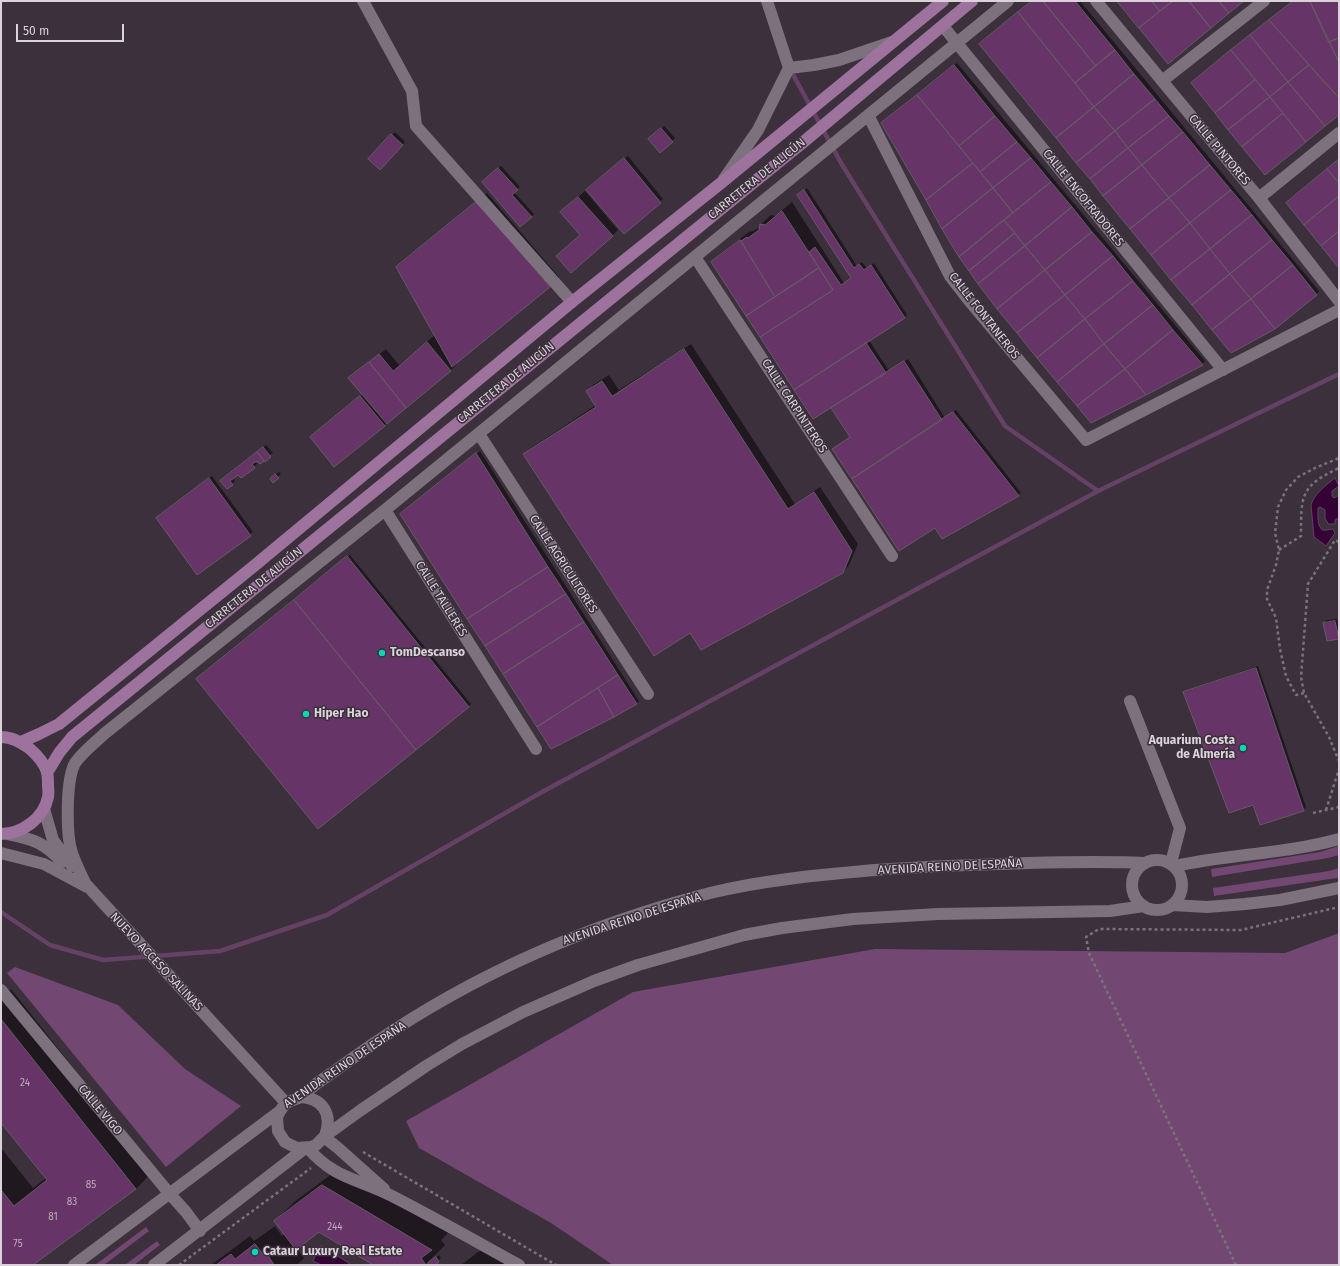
<!DOCTYPE html>
<meta charset="utf-8">
<style>
body{margin:0}
#map{position:relative;width:1340px;height:1266px;overflow:hidden;background:#3b303b;font-family:"Fira Sans",sans-serif}
canvas{display:block}
.frame{position:absolute;inset:0;border:2px solid #dad3d9;pointer-events:none}
.scale{position:absolute;left:16px;top:24px;width:108px;height:18px;box-sizing:border-box;border:2px solid #dad3d9;border-top:0;padding-left:5px;font-size:12px;line-height:14px;white-space:nowrap;color:#dad3d9;-webkit-text-stroke:3px #3b303b;paint-order:stroke}
</style>
<div id="map">
<canvas width="1340" height="1266"></canvas>
<div class="frame"></div>
<div class="scale">50 m</div>
</div>
<script>
const c = document.querySelector('canvas').getContext('2d');
c.lineJoin = 'round';
function fill(path, color) { c.fillStyle = color; c.fill(path, 'evenodd'); }
function stroke(path, color, width, dash) { c.strokeStyle = color; c.lineWidth = width; c.lineCap = dash ? 'butt' : 'round'; c.setLineDash(dash || []); c.stroke(path); }
function label(font, color, halo, rows, align = 'center') {
  c.font = font + ' "Fira Sans",sans-serif'; c.lineWidth = 3; c.setLineDash([]); c.textBaseline = 'middle'; c.strokeStyle = halo; c.fillStyle = color; for (const [text, x, y, turn = 0] of rows) {
    c.save(); c.translate(x, y); c.rotate((+turn || 0) * Math.PI / 180); c.textAlign = isNaN(turn) ? turn : align; if (halo) c.strokeText(text, 0, 0); c.fillText(text, 0, 0); c.restore();
  }
}
fill(new Path2D(`
 M1339,846V855L1328,858L1212,877L1211,869L1320,852Z
 M1339,868V877L1337,878L1214,896L1213,888L1329,871Z
 M1339,933V1265H613L551,1223L419,1148L406,1121L633,992L875,949L1285,953Z
 M15,967L118,1005L185,1069L241,1106L166,1167L7,973Z
 M146,1227L149,1231L104,1265H95Z
 M157,1241L160,1245L134,1265H125Z`), '#724872');
const water = new Path2D(`
 M1335,478L1339,486L1332,491V496L1334,498L1339,495V518L1335,520V524H1328L1325,518V510L1320,507L1318,508C1318,514 1317,528 1323,530C1326,531 1330,529 1333,529L1335,533L1326,546L1314,537L1311,505C1314,494 1326,485 1335,478Z
 M321,1246L349,1263L348,1265H321L313,1261Z`);
fill(water, '#340235');
stroke(water, '#664166', 1);
fill(new Path2D(`
 M1033,1H1080L1319,291L1317,294L1275,328L983,41Z
 M1293,1H1339V113L1195,81Z
 M957,63L1205,361L1202,364L1092,422L959,256L882,124Z
 M664,126L675,138L660,152L652,136Z
 M395,132L405,142L380,169L370,159Z
 M628,156L663,199L624,232L590,187Z
 M501,166L520,187L514,192L534,214L531,217L486,180Z
 M807,188L857,266L862,262L867,268L874,263L907,315L869,340L889,371L908,359L945,418L956,410L1021,493L943,537L936,526L851,437L832,407L712,262L722,253L750,231L751,232L760,227L761,224L771,215L775,216L792,202L844,283L852,278L801,193Z
 M585,191L618,230L612,236L581,234L561,212Z
 M487,193L559,277L549,286L456,363L457,364L451,370L334,466L314,435L363,394L350,378L386,349L399,365L435,335L407,258Z
 M691,344L795,504L820,487L858,544L849,565L843,572L690,632L524,454L531,448L596,405L587,392L593,385L609,375L619,390Z
 M266,445L273,453L260,462L257,459L255,461L257,464L242,477L238,473L233,478L235,481L228,488L224,478Z
 M480,451L639,701L636,704L551,747L401,514Z
 M279,472L281,474L273,481L271,479Z
 M212,476L253,532L197,574L160,515Z
 M350,555L471,704L469,706L200,676Z
 M1337,619L1339,626V638L1324,623L1327,620Z
 M1258,666L1306,807L1303,810L1254,804L1184,692L1187,690Z
 M11,989L154,1170L136,1189L31,1265H1V1148L33,1188L46,1178L1,1121V997Z
 M341,1167L450,1231L441,1240L445,1245L425,1265H369L372,1262L318,1231L297,1249L304,1258L297,1265H211L250,1236L254,1241L275,1226L282,1236L285,1234L275,1221L294,1202Z
 M482,1249L509,1265H461Z
 M439,1255L441,1258L433,1265H431L432,1261Z`), '#0007');
stroke(new Path2D(`
 M790,69L841,163L1005,426L1098,491
 M1,912L50,945L103,960L220,951L327,915L542,792L1098,491L1339,374`), '#664166', 4.5);
const building = new Path2D(`
 M1032,1H1043L1096,66L1075,83L1018,12Z
 M1043,1H1075L1115,50L1096,66Z
 M1117,1H1152L1160,11L1139,28Z
 M1152,1H1173L1160,11Z
 M1173,1H1189L1211,28L1168,64L1139,28Z
 M1189,1H1219L1229,13L1211,28Z
 M1219,1H1244L1229,13Z
 M1293,1H1310L1339,62V98L1269,20Z
 M1310,1H1339V38L1329,42Z
 M1018,12L1094,107L1056,138L979,44Z
 M1269,20L1309,65L1288,82L1250,35Z
 M1250,35L1288,82L1270,97L1231,50Z
 M1339,38V62L1329,42Z
 M1115,50L1134,74L1094,107L1075,83Z
 M1231,50L1255,80L1215,113L1191,83Z
 M954,65L995,116L959,146L917,95Z
 M1309,65L1339,98V115L1325,126L1288,82Z
 M1134,74L1155,99L1115,131L1094,107Z
 M1255,80L1270,97L1228,130L1215,113Z
 M1288,82L1325,126L1306,142L1270,97Z
 M917,95L973,163L926,200L881,123Z
 M1270,97L1283,113L1242,147L1228,130Z
 M1155,99L1169,116L1128,148L1115,131Z
 M1094,107L1115,131L1076,163L1056,138Z
 M1283,113L1306,142L1265,175L1242,147Z
 M995,116L1017,142L980,172L959,146Z
 M1169,116L1183,132L1142,165L1128,148Z
 M661,128L673,142L660,153L648,139Z
 M1115,131L1128,148L1090,179L1076,163Z
 M1183,132L1210,165L1169,198L1142,165Z
 M391,134L403,145L380,170L368,159Z
 M1017,142L1031,158L993,188L980,172Z
 M1128,148L1142,165L1103,196L1090,179Z
 M624,158L661,203L624,234L586,190Z
 M1031,158L1051,182L1013,213L993,188Z
 M1339,159V183L1327,169Z
 M973,163L993,188L942,229L926,200Z
 M1142,165L1169,198L1130,229L1103,196Z
 M1210,165L1231,190L1190,223L1169,198Z
 M498,168L518,190L512,195L532,217L520,227L482,182Z
 M1327,169L1339,183V196L1304,225L1286,203Z
 M1051,182L1072,207L1025,246L1004,220Z
 M993,188L1013,213L959,257L942,229Z
 M804,190L854,268L859,264L864,270L871,265L905,318L794,390L760,337L833,290L809,252L815,247L841,285L851,278L797,195Z
 M1231,190L1252,215L1210,249L1190,223Z
 M1339,196V231L1321,246L1304,225Z
 M578,197L613,236L571,273L556,256L580,235L560,212Z
 M1169,198L1190,223L1151,255L1130,229Z
 M477,201L550,287L452,367L396,267Z
 M1072,207L1092,232L1045,270L1025,246Z
 M782,211L819,268L775,297L741,241L747,237L748,238L759,230L760,224L765,225Z
 M1252,215L1272,240L1230,274L1210,249Z
 M1004,220L1015,233L969,271L959,257Z
 M1190,223L1210,249L1171,280L1151,255Z
 M1339,231V266L1338,267L1321,246Z
 M1092,232L1113,256L1065,295L1045,270Z
 M1015,233L1025,246L978,284L969,271Z
 M740,240L775,297L746,316L711,262Z
 M1272,240L1293,265L1251,299L1230,274Z
 M1025,246L1045,270L997,309L978,284Z
 M1210,249L1230,274L1192,305L1171,280Z
 M1113,256L1133,281L1085,319L1065,295Z
 M1293,265L1317,295L1275,329L1251,299Z
 M819,268L833,290L760,337L746,316Z
 M1045,270L1065,295L1017,333L997,309Z
 M1230,274L1251,299L1212,330L1192,305Z
 M1133,281L1153,305L1104,344L1085,319Z
 M1065,295L1085,319L1037,358L1017,333Z
 M1251,299L1275,329L1231,353L1212,330Z
 M1153,305L1173,330L1125,369L1104,344Z
 M1085,319L1104,344L1057,382L1037,358Z
 M1173,330L1203,365L1146,395L1125,369Z
 M427,342L451,371L406,408L369,362L379,354L393,371Z
 M866,343L886,373L813,419L794,390Z
 M1104,344L1125,369L1077,406L1057,382Z
 M684,349L788,509L814,492L852,551L843,573L701,650L690,633L654,656L523,454L596,407L586,391L602,381L612,396Z
 M904,361L942,420L852,479L832,449L850,437L831,408Z
 M369,362L406,408L387,424L348,378Z
 M1125,369L1146,395L1091,423L1077,406Z
 M360,396L385,426L334,467L310,437Z
 M953,412L1019,496L942,539L935,528L899,551L852,479Z
 M263,447L271,457L265,462L257,452Z
 M257,452L264,461L260,464L257,461L252,464L255,468L241,478L238,475L230,481L233,485L227,489L220,481Z
 M476,453L548,567L467,619L400,514Z
 M275,474L279,478L273,483L270,479Z
 M209,478L251,536L197,575L156,518Z
 M347,556L469,707L416,750L294,600Z
 M548,567L566,594L485,646L467,619Z
 M566,594L584,622L503,674L485,646Z
 M294,600L416,750L318,829L196,679Z
 M1335,621L1339,639L1327,641L1323,623Z
 M584,622L618,675L537,727L503,674Z
 M1256,668L1304,811L1260,825L1253,805L1229,813L1183,692Z
 M618,675L637,704L614,717L598,688Z
 M598,688L614,717L551,749L537,727Z
 M1,1019L136,1189L33,1265H1V1190L14,1206L47,1180L1,1123Z
 M322,1185L432,1250L421,1258L426,1265H373L319,1232L296,1250L274,1221Z
 M255,1244L263,1254L266,1252L274,1265H216L231,1254L235,1259Z
 M436,1257L439,1262L435,1265H430L428,1263Z`);
fill(building, '#663467');
stroke(building, '#665a66', 1);
stroke(new Path2D(`
 M1339,542L1335,540L1308,584L1301,677L1304,693L1329,737L1339,761
 M1279,550L1301,536C1301,496 1300,486 1339,468
 M1304,693L1296,695L1286,676L1280,649L1276,618L1267,599V590L1276,565L1279,550L1275,533L1278,507L1286,490L1298,477L1315,468L1339,458
 M1326,810L1339,769
 M1313,813L1339,807
 M363,1152L556,1265
 M179,1265L311,1168
 M1236,1265L1089,953L1086,937L1099,929L1241,930L1339,907`), '#7b727b', 2.5, [3, 3]);
stroke(new Path2D(`
 M363,1L412,91L416,126L572,302
 M767,1L789,68
 M1096,1L1259,198L1339,301
 M943,26L1223,370
 M1162,81L1264,1
 M868,115L950,276L971,303L1086,440L1339,310
 M724,179L758,130L789,68L814,65L839,60L892,42
 M1259,198L1339,133
 M695,257L892,556
 M479,434L648,694
 M385,510L536,749
 M1130,701L1180,828L1171,863
 M44,809L53,840L72,866
 M8,834C33,839 45,843 62,862
 M1,853L44,864L87,887
 M1132 885a25 25 0 1 1 50 0a25 25 0 1 1-50 0Z
 M1175,866C1229,854 1285,854 1339,839
 M83,881L286,1103
 M87,887C82,876 76,865 72,853C66,835 66,783 74,765C79,755 96,742 104,734L385,510L1008,1
 M1172,905L1207,907L1245,904L1280,900L1339,888
 M1,990L169,1193L186,1212L200,1231
 M300,1097C323,1098 333,1114 325,1136
 M280,1111L277,1117L278,1131L285,1142L297,1148L311,1147L316,1145L325,1136L361,1110L426,1066L462,1044L523,1012L594,981L638,965L744,935L782,928L853,919L938,914L1110,911L1144,906
 M324,1137L338,1148L384,1189
 M308,1148C334,1179 360,1179 392,1196C435,1218 477,1242 519,1265
 M74,1265L280,1111C287,1099 292,1102 302,1096C307,1092 311,1088 316,1084C335,1071 354,1057 373,1044C475,974 590,924 710,893C763,880 820,875 875,870C926,866 977,865 1028,863C1066,862 1105,861 1144,863
 M154,1265L304,1149`), '#7d717d', 12);
stroke(new Path2D(`
 M1,737C12,737 20,742 29,748C36,754 44,762 47,772C48,776 48,781 48,785C48,788 49,793 48,797C44,818 22,834 1,834
 M21,742L39,734L59,724L254,566L572,302L721,183L943,1
 M47,773L59,753L72,737L807,139L972,1`), '#9d739d', 12);
for (const [x, y, r, color] of [
 [382,653,4,"#0ad5b5"],
 [306,714,4,"#0ad5b5"],
 [1243,748,4,"#0ad5b5"],
 [255,1252,4,"#0ad5b5"]
]) { const dot = new Path2D(); dot.arc(x, y, r, 0, 2 * Math.PI); c.fillStyle = color; c.fill(dot); stroke(dot, '#3b303b', 1.5); }
label('10px', '#bdabbc', null, [
 ["24",25,1083],
 ["85",91,1185],
 ["83",72,1202],
 ["81",53,1217],
 ["244",335,1227],
 ["75",18,1244]
]);
label('12px', '#dad3d9', '#3b303b', [
 ["CALLE PINTORES",1219,150,50],
 ["CARRETERA DE ALICÚN",757,179,-39],
 ["CALLE ENCOFRADORES",1083,198,51],
 ["CALLE FONTANEROS",984,316,52],
 ["CARRETERA DE ALICÚN",506,383,-39],
 ["CALLE CARPINTEROS",794,406,57],
 ["CALLE AGRICULTORES",563,564,57],
 ["CARRETERA DE ALICÚN",254,588,-39],
 ["CALLE TALLERES",441,599,58],
 ["AVENIDA REINO DE ESPAÑA",950,867,-3],
 ["AVENIDA REINO DE ESPAÑA",632,919,-18],
 ["NUEVO ACCESO SALINAS",156,962,47],
 ["AVENIDA REINO DE ESPAÑA",345,1065,-34],
 ["CALLE VIGO",100,1110,50]
]);
label('bold 12px', '#dad3d9', '#3b303b', [
 ["TomDescanso",390,653],
 ["Hiper Hao",314,714],
 ["Aquarium Costa",1235,741,"right"],
 ["de Almería",1235,755,"right"],
 ["Cataur Luxury Real Estate",263,1252]
], 'left');
</script>
